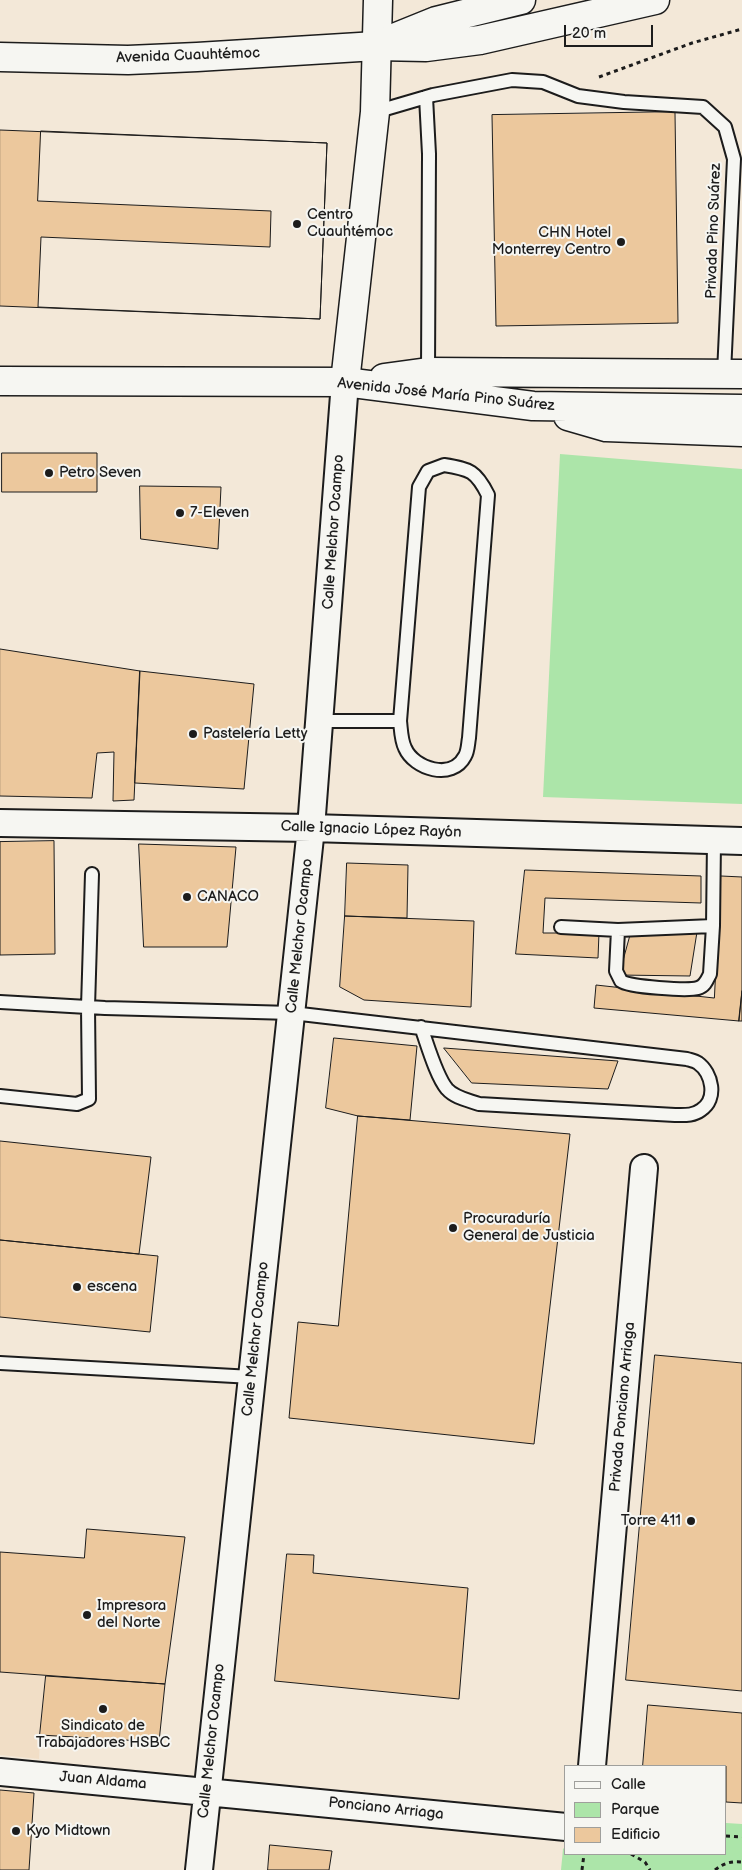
<!DOCTYPE html>
<meta charset="utf-8">
<style>
body{margin:0}
#map{position:relative;width:742px;height:1870px;overflow:hidden;background:#f3e8d8;font-family:"Balsamiq Sans",sans-serif}
canvas{display:block}
.legend{position:absolute;left:564px;top:1765px;width:162px;height:90px;box-sizing:border-box;background:#f6f6f2;border:1px solid #9f9f9c;margin:0;padding:6px 9px;list-style:none;font-size:15px;color:#1c1c1c}
.legend li{display:flex;align-items:center;gap:10px;height:25px}
.legend b{width:25px;border:1px solid #9f9f9c}
.scale{position:absolute;left:564px;top:25px;width:89px;height:22px;box-sizing:border-box;border:2px solid #1c1c1c;border-top:0;padding-left:6px;font-size:15px;line-height:18px;white-space:nowrap;color:#1c1c1c;-webkit-text-stroke:4px #f6f6f2;paint-order:stroke}
</style>
<div id="map">
<canvas width="742" height="1870"></canvas>
<ul class="legend">
<li><b style="height:6px;background:#f6f6f2"></b>Calle</li>
<li><b style="height:14px;background:#ace5a9"></b>Parque</li>
<li><b style="height:14px;background:#ecc89d"></b>Edificio</li>
</ul>
<div class="scale">20 m</div>
</div>
<script>
const c = document.querySelector('canvas').getContext('2d');
c.lineJoin = 'round';
function fill(path, color) { c.fillStyle = color; c.fill(path, 'evenodd'); }
function stroke(path, color, width, dash) { c.strokeStyle = color; c.lineWidth = width; c.lineCap = dash ? 'butt' : 'round'; c.setLineDash(dash || []); c.stroke(path); }
function label(font, color, halo, rows, align = 'center') {
  c.font = font + ' "Balsamiq Sans",sans-serif'; c.lineWidth = 4; c.setLineDash([]); c.textBaseline = 'middle'; c.strokeStyle = halo; c.fillStyle = color; for (const [text, x, y, turn = 0] of rows) {
    c.save(); c.translate(x, y); c.rotate((+turn || 0) * Math.PI / 180); c.textAlign = isNaN(turn) ? turn : align; if (halo) c.strokeText(text, 0, 0); c.fillText(text, 0, 0); c.restore();
  }
}
fill(new Path2D(`
 M0,1672L46,1676L40,1735L39,1759L0,1755Z`), '#f1dec6');
fill(new Path2D(`
 M560,454L742,469V804L543,797Z
 M726,1823L742,1824V1870H561L563,1849L566,1846V1854H726Z`), '#ace5a9');
const building = new Path2D(`
 M675,112L678,323L496,326L492,115Z
 M0,130L327,143L320,319L0,306Z
 M41,131L327,143L320,319L38,307L41,237L270,247L271,211L38,201Z
 M2,453H97V492H2Z
 M140,486L221,487L218,549L141,539Z
 M0,649L140,671L134,800L113,801L114,752L97,753L92,798L0,796Z
 M140,671L254,684L244,789L135,783Z
 M54,841L55,954L0,955V842Z
 M139,844L236,847L227,947H144Z
 M347,863L408,865L407,918L345,916Z
 M525,870L701,876V903L545,898L543,933H599L598,958L516,954Z
 M721,876L742,877V991L739,1021L594,1008L596,985L714,998Z
 M345,916L474,921L471,1007L364,1000L340,987Z
 M697,932L690,976L619,975L630,935Z
 M742,991V1021H739Z
 M334,1038L417,1046L410,1120L358,1116L326,1108Z
 M444,1048L618,1061L608,1089L472,1083Z
 M358,1116L570,1134L534,1444L289,1418L298,1322L338,1326Z
 M0,1141L151,1157L139,1254L0,1240Z
 M0,1240L158,1256L150,1332L0,1317Z
 M655,1355L742,1363V1691L626,1680Z
 M87,1529L185,1537L165,1684L0,1672V1552L84,1558Z
 M287,1554L314,1555L313,1573L468,1588L459,1699L275,1681Z
 M46,1676L165,1684L159,1742L40,1735Z
 M648,1705L742,1713V1803L726,1802V1766H643Z
 M0,1790L34,1793L29,1870H0Z
 M270,1845L332,1851L329,1870H268Z`);
fill(building, '#ecc89d');
stroke(building, '#1c1c1c', 1);
const service = new Path2D(`
 M426,97L429,154L428,372
 M375,112L433,95L512,80L543,82L578,96L624,102L703,107L725,127L734,159L724,373
 M444,465C470,469 476,471 488,495L469,738C468,743 468,751 465,756C452,781 414,769 405,748C401,740 401,729 400,721L419,487L428,471Z
 M319,721H400
 M561,927L618,930L713,926
 M618,930L616,971L621,981C629,987 688,991 698,988C705,986 707,980 710,974L713,926L714,841
 M0,1002L105,1008L292,1013L687,1059C690,1060 695,1061 698,1063C712,1073 718,1099 701,1110C693,1116 684,1115 675,1115L479,1104C468,1100 455,1098 447,1089C436,1076 427,1043 421,1027
 M0,1096L77,1104L89,1099L88,1007L92,874
 M0,1363L252,1377`);
const minor = new Path2D(`
 M0,823L311,828L742,841
 M592,1766L644,1168
 M0,1772L566,1827
 M199,1870L311,828L345,382`);
const tertiary = new Path2D(`
 M345,382L375,112L378,0`);
const trunk = new Path2D(`
 M384,42L436,21L521,0
 M0,57L128,60L197,57L376,46L426,47L480,40L655,0
 M384,378L428,372L742,374
 M0,381L345,382L533,406L742,409
 M568,416L606,427L742,432`);
stroke(service, '#1c1c1c', 16);
stroke(minor, '#1c1c1c', 30);
stroke(tertiary, '#1c1c1c', 31);
stroke(trunk, '#1c1c1c', 31);
stroke(new Path2D(`
 M599,77L692,43L742,29
 M726,1836L742,1837
 M631,1854L645,1862L650,1870
 M582,1870L584,1854
 M715,1870C724,1863 731,1861 742,1862`), '#1c1c1c', 3, [4, 4]);
stroke(service, '#f6f6f2', 12);
stroke(minor, '#f6f6f2', 26);
stroke(tertiary, '#f6f6f2', 28);
stroke(trunk, '#f6f6f2', 28);
for (const [x, y, r, color] of [
 [297,224,5,"#1c1c1c"],
 [621,242,5,"#1c1c1c"],
 [49,473,5,"#1c1c1c"],
 [180,513,5,"#1c1c1c"],
 [193,734,5,"#1c1c1c"],
 [187,897,5,"#1c1c1c"],
 [453,1228,5,"#1c1c1c"],
 [77,1287,5,"#1c1c1c"],
 [691,1521,5,"#1c1c1c"],
 [87,1615,5,"#1c1c1c"],
 [103,1709,5,"#1c1c1c"],
 [16,1831,5,"#1c1c1c"]
]) { const dot = new Path2D(); dot.arc(x, y, r, 0, 2 * Math.PI); c.fillStyle = color; c.fill(dot); stroke(dot, '#f6f6f2', 2); }
label('15px', '#1c1c1c', '#f6f6f2', [
 ["Avenida Cuauhtémoc",188,56,-2],
 ["Privada Pino Suárez",714,231,-88],
 ["Avenida José María Pino Suárez",446,395,6],
 ["Calle Melchor Ocampo",334,532,-86],
 ["Calle Ignacio López Rayón",371,830,2],
 ["Calle Melchor Ocampo",300,936,-84],
 ["Calle Melchor Ocampo",256,1339,-84],
 ["Privada Ponciano Arriaga",623,1407,-85],
 ["Calle Melchor Ocampo",212,1741,-84],
 ["Juan Aldama",103,1781,5],
 ["Ponciano Arriaga",386,1809,6]
]);
label('15px', '#1c1c1c', '#f6f6f2', [
 ["Centro",307,215],
 ["Cuauhtémoc",307,232],
 ["CHN Hotel",611,233,"right"],
 ["Monterrey Centro",611,250,"right"],
 ["Petro Seven",59,473],
 ["7-Eleven",190,513],
 ["Pastelería Letty",203,734],
 ["CANACO",197,897],
 ["Procuraduría",463,1219],
 ["General de Justicia",463,1236],
 ["escena",87,1287],
 ["Torre 411",681,1521,"right"],
 ["Impresora",97,1606],
 ["del Norte",97,1623],
 ["Sindicato de",103,1726,"center"],
 ["Trabajadores HSBC",103,1743,"center"],
 ["Kyo Midtown",26,1831]
], 'left');
</script>
